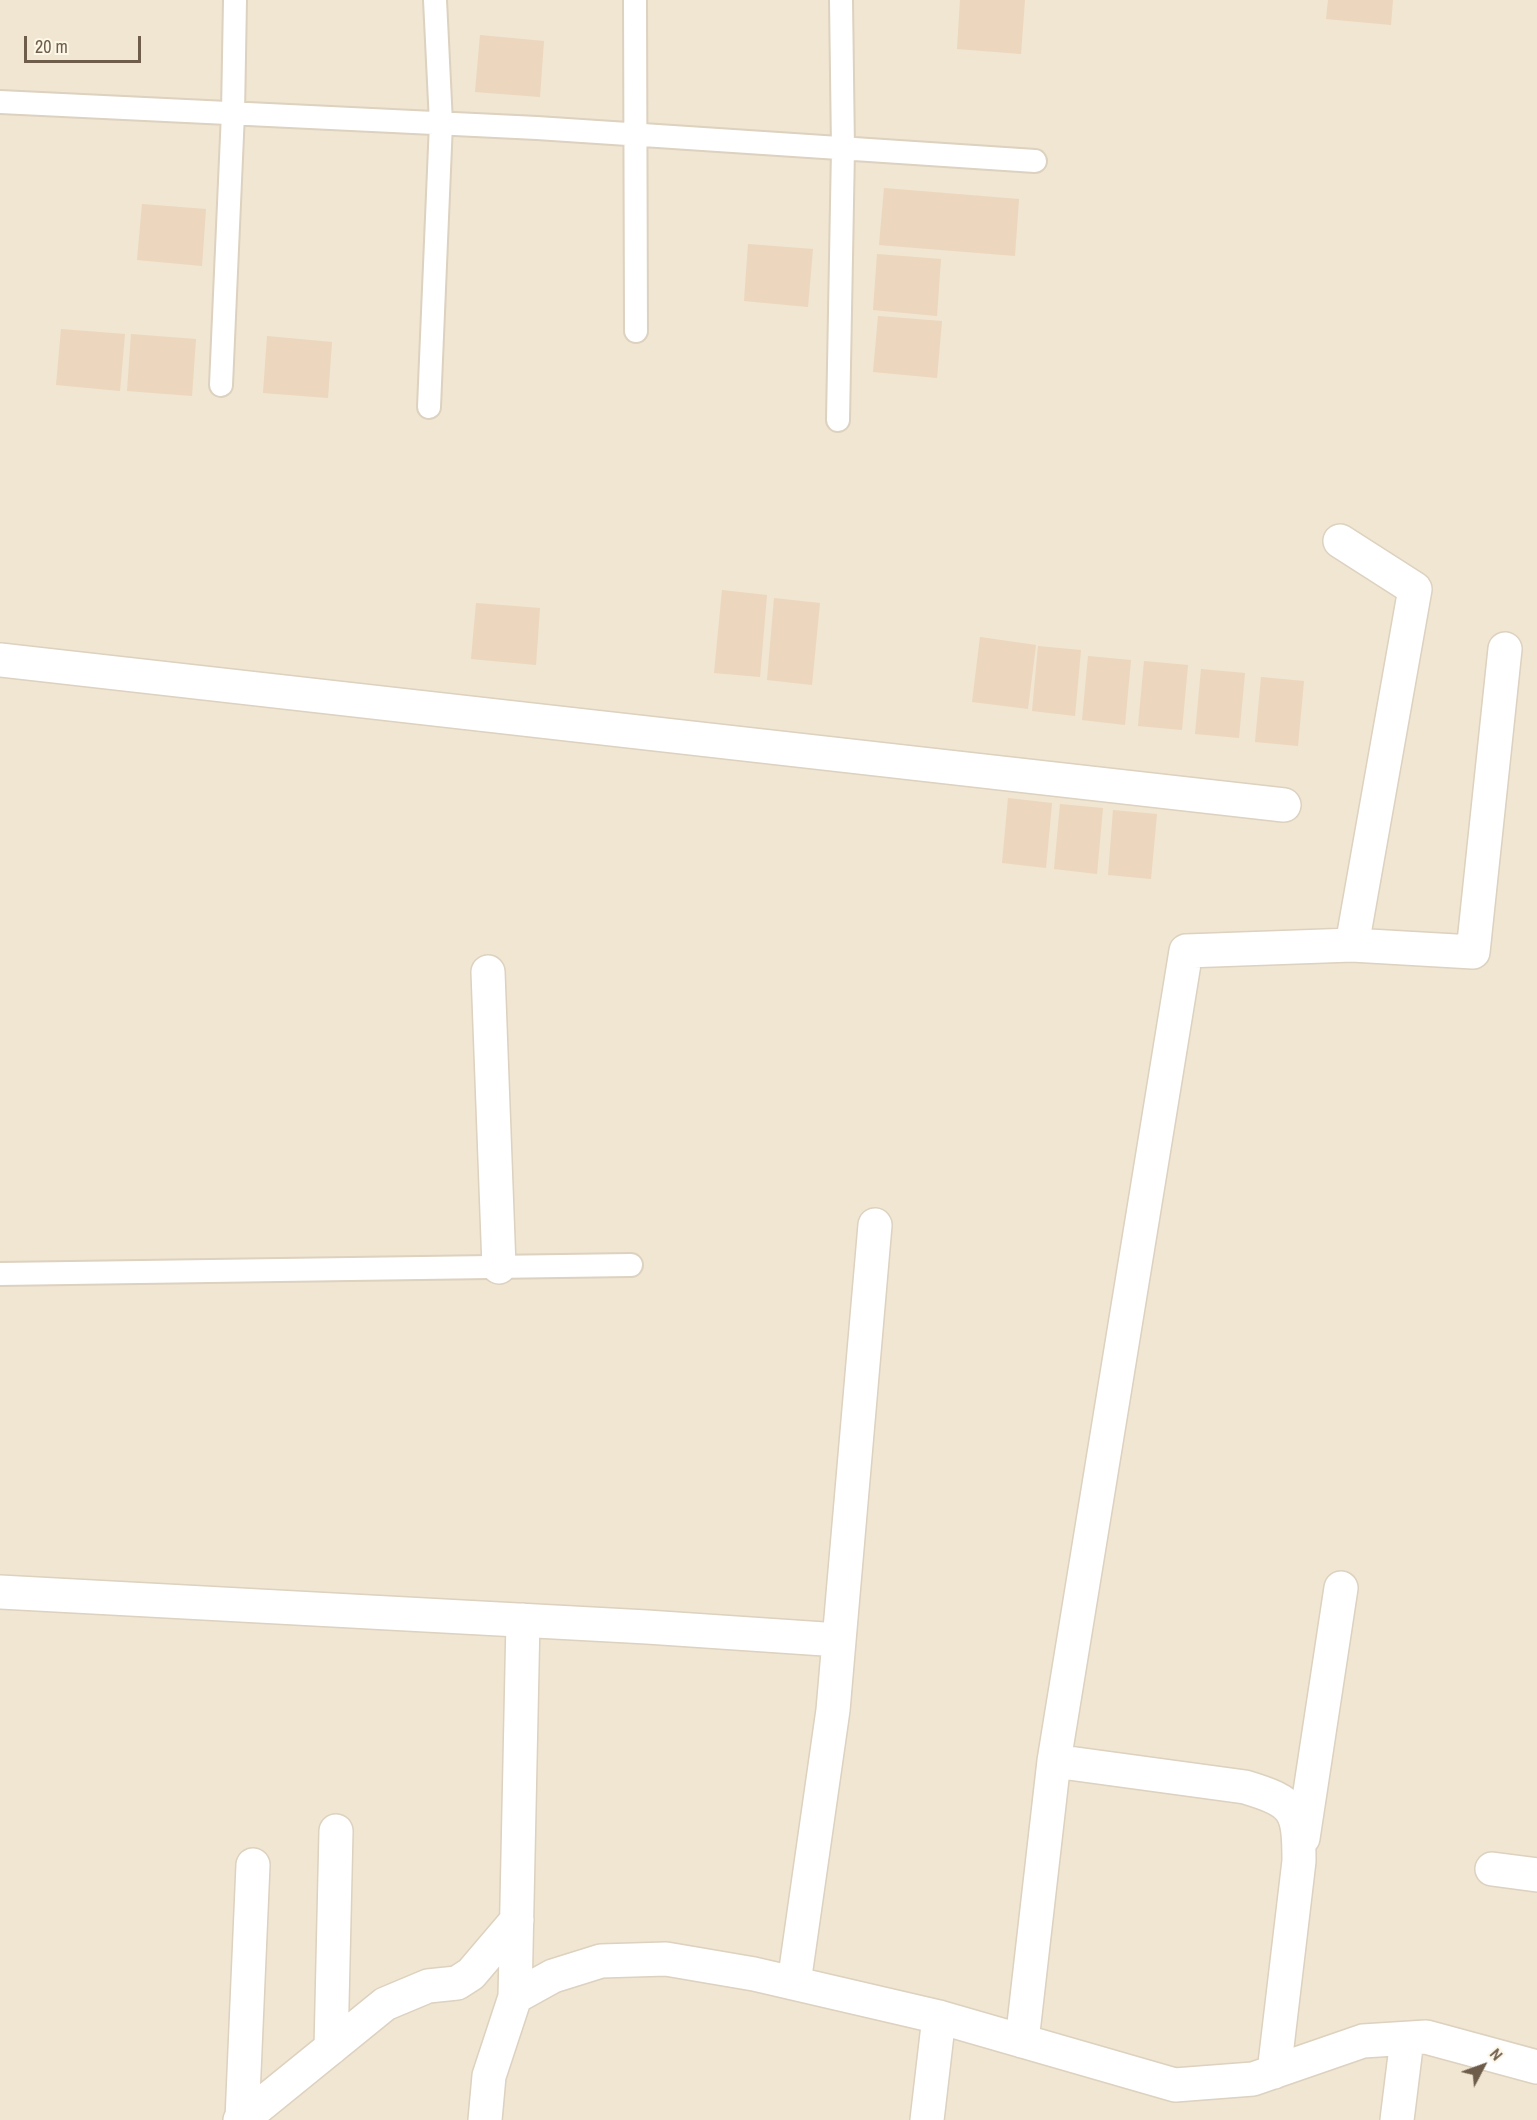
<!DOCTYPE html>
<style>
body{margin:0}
#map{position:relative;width:1537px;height:2120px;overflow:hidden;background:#f9f4e2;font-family:"Archivo Narrow",sans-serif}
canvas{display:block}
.north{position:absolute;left:1453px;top:2036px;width:60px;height:60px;-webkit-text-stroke:4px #fdf7e8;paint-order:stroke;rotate:49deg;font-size:16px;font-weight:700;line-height:24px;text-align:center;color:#6e5d4b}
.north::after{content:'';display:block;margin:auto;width:21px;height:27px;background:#6e5d4b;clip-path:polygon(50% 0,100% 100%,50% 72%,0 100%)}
.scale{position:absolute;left:24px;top:36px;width:117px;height:27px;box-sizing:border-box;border:3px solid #6e5d4b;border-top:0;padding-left:8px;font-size:18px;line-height:21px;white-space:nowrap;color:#6e5d4b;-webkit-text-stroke:4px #fdf7e8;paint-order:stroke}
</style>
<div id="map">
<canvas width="1537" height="2120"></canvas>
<div class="north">N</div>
<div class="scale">20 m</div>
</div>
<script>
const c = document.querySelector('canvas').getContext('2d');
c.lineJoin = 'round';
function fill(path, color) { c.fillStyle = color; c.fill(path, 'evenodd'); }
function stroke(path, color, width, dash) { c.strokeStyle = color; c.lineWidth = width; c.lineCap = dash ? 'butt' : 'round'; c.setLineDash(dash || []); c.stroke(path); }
fill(new Path2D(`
 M0,0H1537V2120H0Z`), '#f0e6d2');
fill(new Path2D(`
 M960,0H1025L1021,54L957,49Z
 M1328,0H1393L1391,25L1326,19Z
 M480,35L544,41L540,97L475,92Z
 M884,188L1019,199L1015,256L879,245Z
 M142,204L206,209L202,266L137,260Z
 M748,244L813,249L808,307L744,301Z
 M877,254L941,259L937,316L873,310Z
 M878,316L942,321L937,378L873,372Z
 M61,329L125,334L120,391L56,385Z
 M131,334L196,339L192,396L127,391Z
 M267,336L332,342L328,398L263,393Z
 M722,590L767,595L760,677L714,673Z
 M774,598L820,603L812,685L767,680Z
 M476,603L540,608L536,665L471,659Z
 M980,637L1036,645L1028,709L972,702Z
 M1038,646L1081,650L1075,716L1032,711Z
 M1088,656L1131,660L1125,725L1082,720Z
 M1144,661L1188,665L1182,730L1138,726Z
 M1201,669L1245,673L1239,738L1195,734Z
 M1261,677L1304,681L1298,746L1255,742Z
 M1008,798L1052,803L1046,868L1002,863Z
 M1060,804L1103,808L1097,874L1054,869Z
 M1113,810L1157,814L1151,879L1108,875Z`), '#ecd6bd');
const lane = new Path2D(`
 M635,0L636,331
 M0,102L537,128L1035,161
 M221,385L233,113L235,0
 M429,407L441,123L435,0
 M838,420L843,149L841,0
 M0,1274L631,1265`);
const street = new Path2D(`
 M0,660L1284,805
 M1352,945L1473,952L1505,649
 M488,972L499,1267
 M0,1592L647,1627L839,1640
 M1054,1761L1245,1787C1295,1802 1299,1809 1299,1861L1274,2072
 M1303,1838L1341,1588
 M1492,1869L1537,1875
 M794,1983L833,1710L875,1225
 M515,1997L523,1620
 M1022,2041L1054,1761L1186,951L1352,945L1415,589L1340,541
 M331,2048L336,1831
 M242,2119L253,1865
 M240,2120L247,2116L385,2004L428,1986L457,1983L471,1974L517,1920
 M485,2120L489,2076L515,1997L553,1976L601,1961L666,1959L754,1974L939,2017L1175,2085L1253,2079L1363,2041L1426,2037L1537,2067
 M927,2120L939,2017
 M1397,2120L1407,2039`);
stroke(lane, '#ddd1bf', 26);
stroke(street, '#ddd1bf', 36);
stroke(lane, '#fff', 22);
stroke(street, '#fff', 33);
</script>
